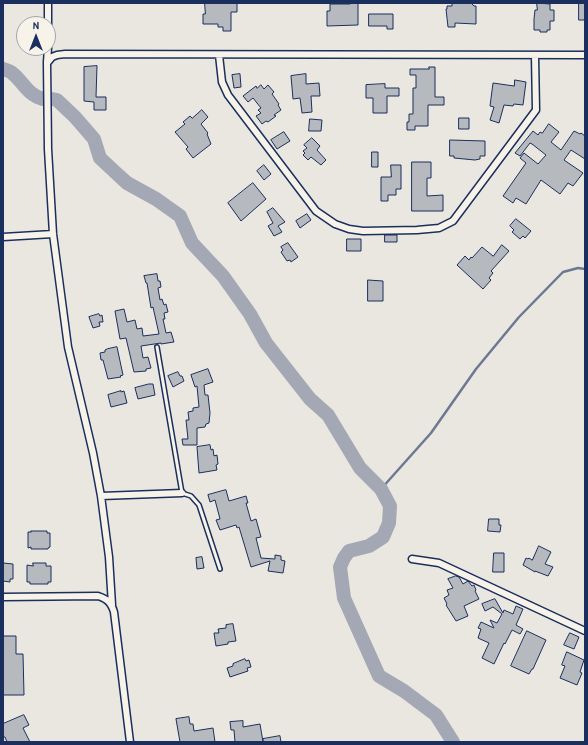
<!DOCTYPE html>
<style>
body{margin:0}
#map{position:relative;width:588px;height:745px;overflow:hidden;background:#eae7e0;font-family:"Patrick Hand",sans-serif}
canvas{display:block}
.frame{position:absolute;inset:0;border:4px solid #1b2f5e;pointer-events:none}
.north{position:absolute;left:16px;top:16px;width:40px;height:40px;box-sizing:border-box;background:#f7f3e8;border:1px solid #9fa5b1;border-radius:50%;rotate:0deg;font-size:11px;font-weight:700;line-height:16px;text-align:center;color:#1b2f5e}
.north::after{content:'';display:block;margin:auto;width:14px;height:18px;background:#1b2f5e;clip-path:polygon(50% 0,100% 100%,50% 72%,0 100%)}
</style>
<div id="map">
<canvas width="588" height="745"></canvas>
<div class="frame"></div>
<div class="north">N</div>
</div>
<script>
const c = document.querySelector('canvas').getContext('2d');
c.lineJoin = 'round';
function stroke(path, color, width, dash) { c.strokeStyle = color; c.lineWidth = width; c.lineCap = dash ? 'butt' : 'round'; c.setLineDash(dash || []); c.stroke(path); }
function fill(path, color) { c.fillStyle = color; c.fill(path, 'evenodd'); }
stroke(new Path2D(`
 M3,72L13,73
 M381,489L431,433L476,369L519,317L563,272L578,268L585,269`), '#6d7892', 2.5);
stroke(new Path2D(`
 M3,69C6,70 10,71 12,73C23,81 26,94 43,99
 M52,99L57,100L75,117L94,139L100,158L115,172L127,183L156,199L180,216L192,243L223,276L250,314L266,343L310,399L328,415L360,468L381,489L390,506L389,523L383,537L369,546L349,551L344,558L340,567L344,598L379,676L404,691L436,715L453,742`), '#a3a8b4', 14);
const building = new Path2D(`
 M205,3H237V12H231V31H223V27H218V24H203V14H205Z
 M350,3H358V25L327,26V11H330V4H350Z
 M456,3H471L474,6H476V24L455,23V27H448L446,9H447V6H452V4Z
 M537,3L550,4V10H554V21H550V30H547V32H540V30H534V19L535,10H537Z
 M579,3H585V20H579Z
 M369,14H393V29H387V26H369Z
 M97,66L96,97H106V110H94V102L84,101V67Z
 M429,67H435V97H444V105H428V126H415V130H407V122H409V114H413V88H416V75H410V69H429Z
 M240,74L241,87L234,88L232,75Z
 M306,74V84L319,83L320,96H311L312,112L302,113L300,98L293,99L291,76Z
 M515,80L526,82L523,105L514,104L513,106L504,105L499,123L490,120L494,107L490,106L493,83L514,86Z
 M385,84V88H399V96H387V113H373V98H366V85Z
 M261,85L264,89L268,85L274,92L272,94L279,104L278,105L281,110L274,115L276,116L268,122L266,121L262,124L256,116L261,113L258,110L261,108L253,98L248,102L243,96L256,86L257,88Z
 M202,110L208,117L201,124L208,133L207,134L211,144L193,158L186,149L188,147L175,132L185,124L183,122L190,116L192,118Z
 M459,118H469V129H459Z
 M310,119L322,120L321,131H309Z
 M549,124L559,132L551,142L561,150L574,131L580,134L581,133L585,136V159L571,150L564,160L583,173L573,186L568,183L560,194L541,180L526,204L516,198L513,203L503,196L526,163L520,158L524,153L538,164L546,155L532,144L530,143L520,156L515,153L533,131L538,135L540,132L542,133Z
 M284,132L290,141L277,149L271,140Z
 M312,138L320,146L317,150L326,160L321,165L311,157L308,160L303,155L305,153L303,151L307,148L304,145Z
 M450,140L485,141V156H480V159L475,160L454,158V156H450Z
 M372,152H378V167H372Z
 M412,162H431V178H427V196L443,195V211H412Z
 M264,165L271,174L264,180L257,171Z
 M391,165H401V189H396V195H388V201H381V177H391Z
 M253,183L266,199L241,221L228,203Z
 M273,208L285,222L278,226L282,232L274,236L268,226L273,223L267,212Z
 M307,214L311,220L300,228L296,221Z
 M516,219L531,231L525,238L523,236L520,239L512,232L514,230L510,226Z
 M385,235H397V242H385Z
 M347,239H361V251H347Z
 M288,243L298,257L291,262L290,260L287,261L281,252L283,250L281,247Z
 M502,245L509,251L491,271L493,273L489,278L491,280L483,289L457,265L465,256L469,260L471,257L472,258L482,247L493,256Z
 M157,274L158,281H160L161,287L158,288L160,300L162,299L164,305L166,304L168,312L164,313L165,319H163L166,333L171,332L174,342L161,344V343L141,346L143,358L148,357L151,368L146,369V371L134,372L126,338L120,339L115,311L124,309L127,322L135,320L137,329L142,328L143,336L159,334L153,307L151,308L147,283H146L144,276Z
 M368,280L383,281V301H368Z
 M99,314L100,316L102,315L103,322H99L100,326L93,328L89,317Z
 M117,347L123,375L120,376L121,377L108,379L103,360H101L100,353L105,352V350L107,349Z
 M208,369L213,382L204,385L205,395H208L210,413L209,423L206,424L205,427L197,428V445H183L182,439H188L186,420H189L188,412L193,411V408L199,407L197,386L195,387L191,375Z
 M178,372L180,376H182L184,381L173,387L168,376Z
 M149,384H153L155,395L138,399L135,388Z
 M121,391V392L124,391L127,403L111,407L108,395Z
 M210,445L211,450L213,449L214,456L217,455L218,464L216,465L217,470L199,473L197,447Z
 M226,490L229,501L246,496L248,503H246L251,521L256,519L261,537L256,538L261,558L275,559V555L281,556V560L285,561L283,573L268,571L270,561L251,567L239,527L237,528L236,525L220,530L216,520L220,519L215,500L210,502L208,495Z
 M489,519H499V525H501L500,532L488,531Z
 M31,531H47V533H50V547L48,548V549H31V547L28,548V532H31Z
 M539,546L551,552L545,564L553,567L548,576L535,571V572L523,565L526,558L528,559L529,558L532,560Z
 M494,553H504V572H493Z
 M202,557L204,568L197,569L196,558Z
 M3,563L13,564V579H10V582L3,581Z
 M33,563H46V566H51V582H48V584H30V582H27V565L33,566Z
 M456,576L459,577L463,584L468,581L472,586L474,585L476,590L475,591L479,599L464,606L468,616L456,621L446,605L447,604L444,598L449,595L447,590L453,588L448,579Z
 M495,599L503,613L504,610L513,614L516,606L523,609L516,625L523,629L520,634L512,630L505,644L504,643L494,664L482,658L489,643L478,638L481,629L478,628L481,622L494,628L490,620L497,623L502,614L493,607L485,611L482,604Z
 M233,624L236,641L228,642V644L216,646L214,633H219L218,629L226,628V625Z
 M527,631L546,640L533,669H532L529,674L511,666Z
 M570,633L579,637L574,649L564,645Z
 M3,636H16V654H23L24,695H3Z
 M567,652L584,660L580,672L582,673L577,685L560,678L565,666L562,665Z
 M245,659L246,661L249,660L251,667L247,668L248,671L230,677L227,668L233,666V664Z
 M24,715L29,725L23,728L30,742H7L5,737H3V724Z
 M189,717L190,724H193L194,731L213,728L215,742H180L176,719Z
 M243,721V727L260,724L263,742H235L234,730H231L230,722Z
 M280,736L281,742H263V739Z`);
fill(building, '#b6babf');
stroke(building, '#1b2f5e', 1);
const lane = new Path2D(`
 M157,347L182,493L191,496L199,505L220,569`);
const street = new Path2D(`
 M48,27V3
 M219,55L222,82L228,95L316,211L335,224L349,229L363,231L417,230L439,228L453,221L536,110L535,56
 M47,62L48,48
 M3,237L53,234
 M101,496L182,493
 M412,559L439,563L585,631
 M3,597L98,596C107,599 111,602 114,612L130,742
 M112,605L109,557L101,496L93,453L68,347L53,234L48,149L47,63L52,57L57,55L65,54L585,55`);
stroke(lane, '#1b2f5e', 6);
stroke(street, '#1b2f5e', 9);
stroke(lane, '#f7f3e8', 3);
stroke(street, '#f7f3e8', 6);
</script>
